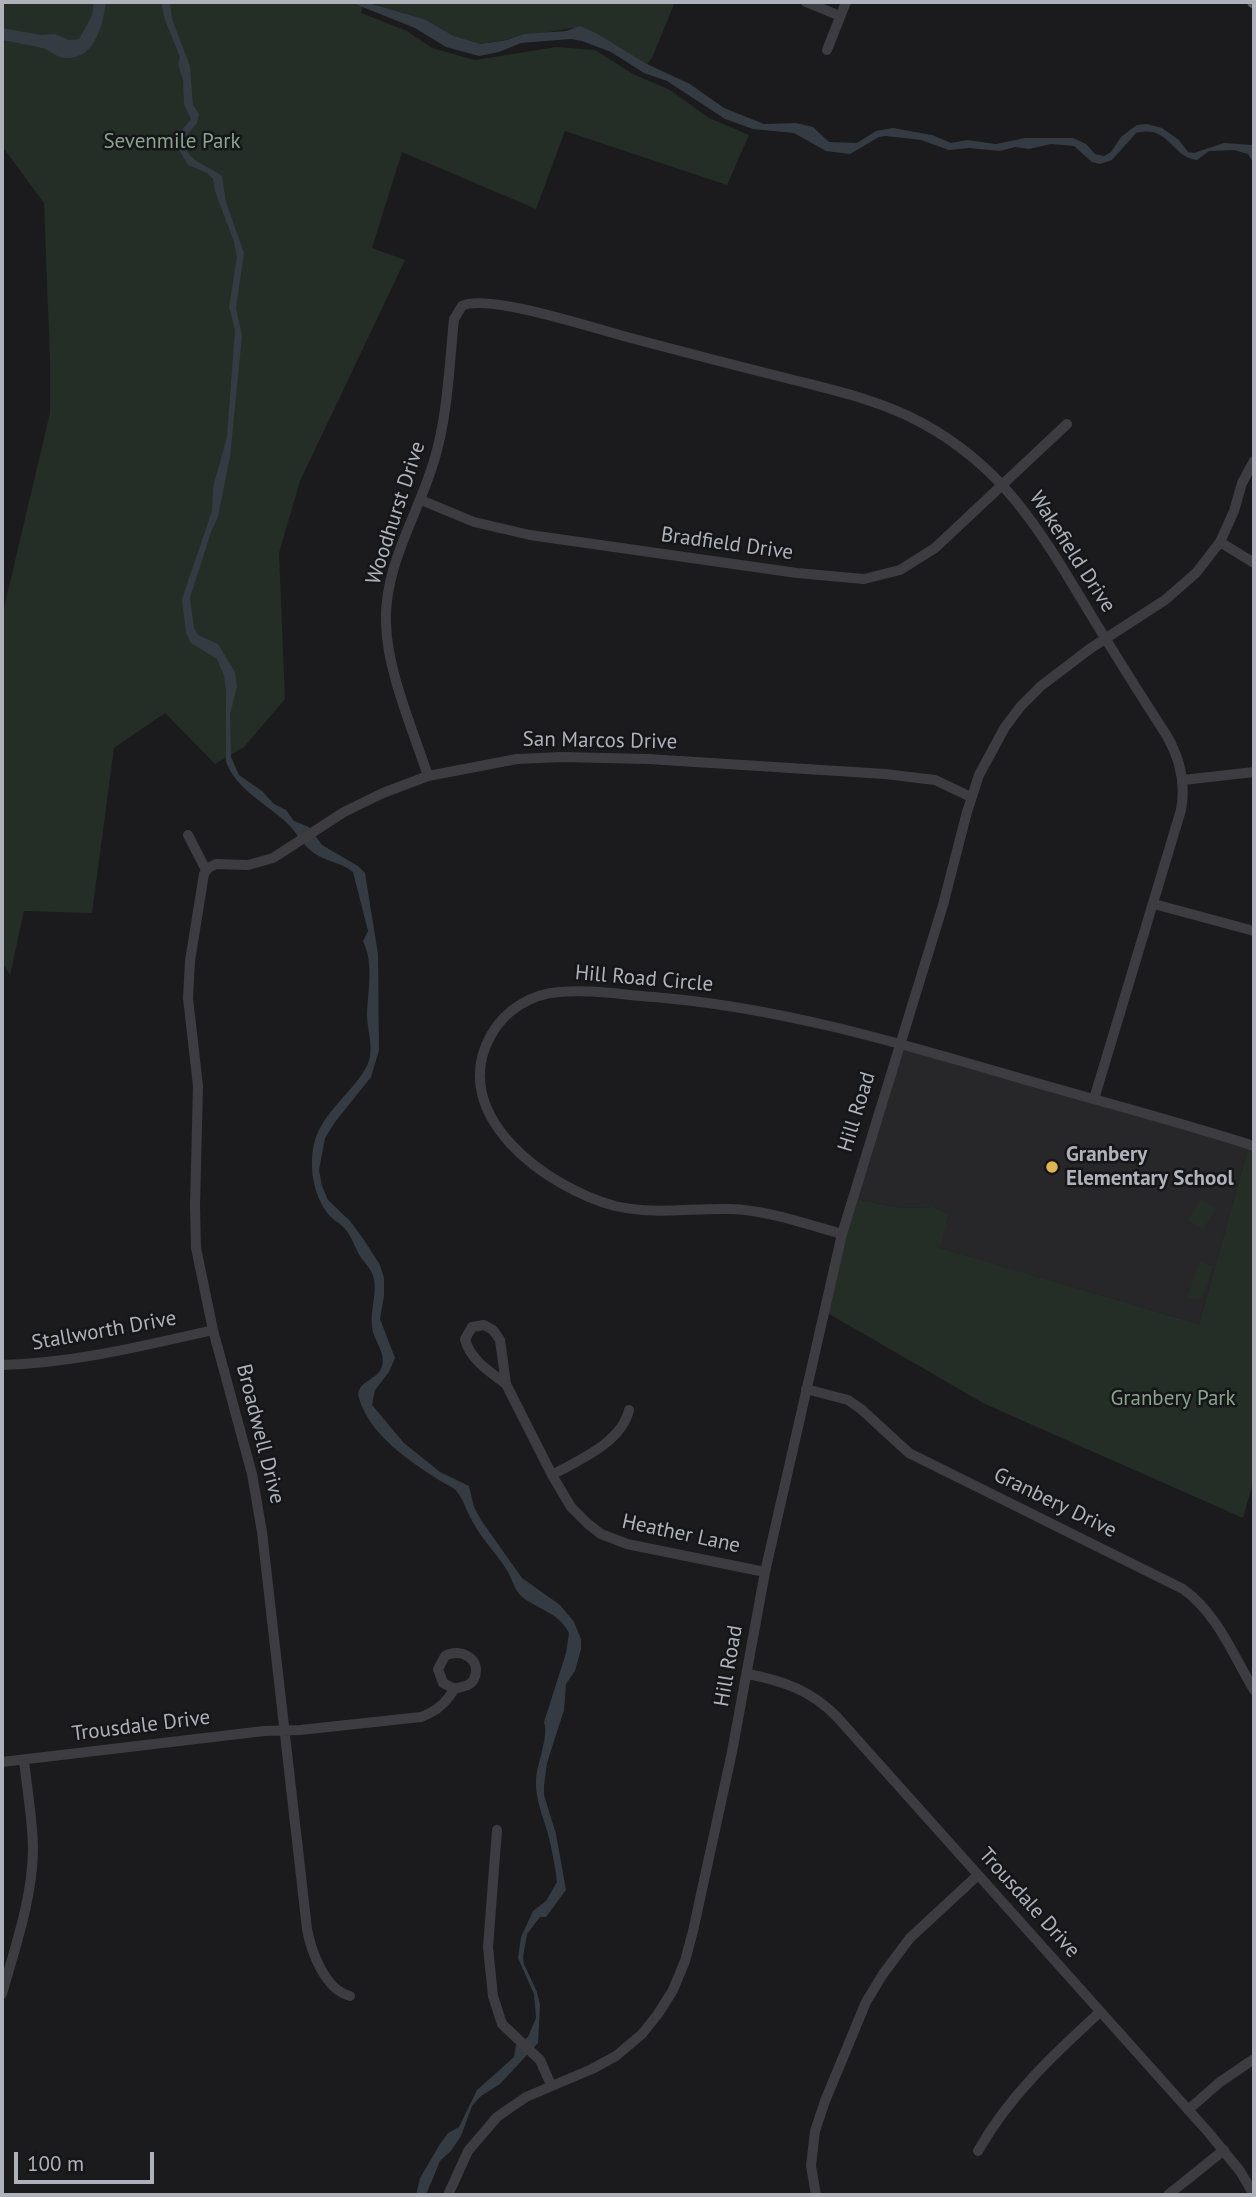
<!DOCTYPE html>
<style>
body{margin:0}
#map{position:relative;width:1256px;height:2197px;overflow:hidden;background:#1b1b1d;font-family:"PT Sans",sans-serif}
canvas{display:block}
.frame{position:absolute;inset:0;border:4px solid #afb2bb;pointer-events:none}
.scale{position:absolute;left:14px;top:2152px;width:140px;height:32px;box-sizing:border-box;border:4px solid #afb2bb;border-top:0;padding-left:9px;font-size:21px;line-height:24px;white-space:nowrap;color:#afb2bb;-webkit-text-stroke:5px #161618;paint-order:stroke}
</style>
<div id="map">
<canvas width="1256" height="2197"></canvas>
<div class="frame"></div>
<div class="scale">100 m</div>
</div>
<script>
const c = document.querySelector('canvas').getContext('2d');
c.lineJoin = 'round';
function fill(path, color) { c.fillStyle = color; c.fill(path, 'evenodd'); }
function stroke(path, color, width, dash) { c.strokeStyle = color; c.lineWidth = width; c.lineCap = dash ? 'butt' : 'round'; c.setLineDash(dash || []); c.stroke(path); }
function label(font, color, halo, rows, align = 'center') {
  c.font = font + ' "PT Sans",sans-serif'; c.lineWidth = 5; c.setLineDash([]); c.textBaseline = 'middle'; c.strokeStyle = halo; c.fillStyle = color; for (const [text, x, y, turn = 0] of rows) {
    c.save(); c.translate(x, y); c.rotate((+turn || 0) * Math.PI / 180); c.textAlign = isNaN(turn) ? turn : align; if (halo) c.strokeText(text, 0, 0); c.fillText(text, 0, 0); c.restore();
  }
}
fill(new Path2D(`
 M899,1042L1249,1145L1199,1324L939,1248L949,1214L934,1207L901,1208L851,1198Z`), '#27272a');
fill(new Path2D(`
 M2,2H364L361,13L407,31L432,48L475,60L556,47L595,50L633,74L670,90L709,118L749,135L727,185L565,131L536,209L402,152L372,248L405,260L300,481L279,553L285,699L244,747L215,764L165,713L114,748L92,913L24,911L10,975L2,962V616L50,413V360L44,203L2,146Z
 M365,2H675L652,58L647,64L598,34L572,28L481,44L454,36L424,19Z
 M1249,1145L1254,1146V1479L1243,1518L985,1404L824,1311L851,1198L901,1208L934,1207L949,1214L940,1248L1199,1324Z
 M1201,1199L1216,1208L1203,1229L1188,1220Z
 M1200,1261L1213,1267L1202,1298L1194,1300L1187,1297Z`), '#252d27');
fill(new Path2D(`
 M94,2H106C103,24 95,60 65,58C58,58 52,52 45,49C31,45 16,43 2,40V28L41,35L55,34L69,40L79,39L92,16Z
 M161,2H170L172,19L190,66L193,105L199,114L197,123L184,139C184,161 208,165 222,176L226,202L244,253L236,308L242,336L230,457L218,517L211,532L190,598L194,628L198,635L218,644L235,672L237,687L230,714L231,757L239,775L262,791L274,804L286,810L294,821L309,827L322,845L358,866L365,873L378,954L379,1050L371,1077L335,1122L325,1138L319,1170L322,1186L328,1200L350,1221L364,1240L380,1265L384,1278V1296L380,1319L395,1358L389,1372L375,1390L372,1405L404,1443L440,1472L469,1486L474,1507L481,1520L522,1578L560,1605L574,1622L581,1639V1649L575,1671L566,1684L564,1710L547,1763L544,1786V1795L556,1834L566,1890L546,1917H540L527,1934L523,1957L524,1964L537,1992L540,2005L538,2043L500,2084L481,2096L472,2106L461,2136L451,2151L440,2161L426,2195H416L420,2178L440,2144L448,2133L459,2127L477,2090L514,2057L516,2045L528,2037L536,2018L534,1994L518,1958L521,1937L533,1911L546,1901L557,1882C555,1866 552,1849 548,1834C543,1816 535,1799 536,1780C537,1763 549,1737 544,1722L566,1653L569,1633C558,1611 535,1609 520,1595C514,1588 512,1579 508,1572C498,1555 483,1541 474,1524C467,1514 463,1495 453,1488C449,1485 443,1483 439,1480C409,1461 369,1434 359,1398C354,1382 379,1380 382,1366C386,1351 373,1341 372,1326C370,1310 377,1295 374,1279C372,1269 365,1264 360,1256C354,1246 351,1233 341,1225C337,1221 333,1220 329,1215C313,1196 308,1164 315,1140C324,1111 353,1092 367,1066C375,1049 367,1031 367,1014C368,989 374,965 363,941L368,931L353,872C341,862 326,862 314,853C303,846 297,833 288,824C267,804 237,790 226,762V691L224,676L217,659L191,643L186,633L182,599L212,511L213,487L227,437L235,330L229,307L237,257L234,242L215,191L213,179L207,173L188,165L178,148L177,136L191,119L184,104L183,80L178,64L180,57L165,20Z
 M350,2H365L424,19L454,36L481,44L507,40L525,34L566,31L580,26L598,34L647,64L690,84L724,108L764,124L796,123L813,127L829,142L857,143L876,131L893,128L932,135L951,143L967,140L996,144L1025,138H1073L1086,144L1095,154L1104,156L1111,152L1121,137L1130,130L1137,125L1147,124L1162,128L1179,140L1188,152L1194,153L1224,143L1252,145L1254,146V164L1248,154L1234,150L1209,151L1197,160C1171,157 1169,124 1136,133L1112,160L1100,164L1092,162L1074,146L1051,144L1029,149L1015,147L1000,151L969,148L949,150L921,140L886,136L879,137L850,154L826,151L794,133L753,129L725,119L667,81L644,73L611,52L582,41L571,39L521,43L499,52L479,56L446,47L415,28Z`), '#343b42');
stroke(new Path2D(`
 M806,2L840,16
 M827,50L846,2
 M421,500L474,522L530,535L797,573L864,579L900,570L935,548L1067,424
 M1220,542L1254,563
 M428,776C413,730 387,671 386,623C384,565 418,515 434,461C448,415 449,367 454,319L462,306C488,293 596,329 627,337C680,351 733,365 786,378C832,390 880,400 922,423C1007,469 1043,536 1091,615C1116,656 1141,696 1167,736C1180,759 1186,784 1181,810L1094,1099
 M1183,780L1254,772
 M188,835L206,870
 M1154,904L1254,931
 M842,1234C806,1224 767,1210 730,1209C691,1208 654,1215 615,1206C547,1188 446,1115 491,1035C505,1010 531,994 559,992C590,989 623,995 654,997C776,1007 893,1041 1009,1075C1091,1099 1173,1120 1254,1146
 M2,1365C74,1363 143,1346 213,1330
 M506,1384C490,1372 470,1360 465,1339L472,1327L484,1325L493,1330L500,1340L506,1384L552,1475L571,1507L588,1524L601,1534L627,1544L765,1572
 M806,1389L848,1400L861,1409L909,1453L1183,1589C1217,1613 1233,1655 1254,1690
 M552,1475C579,1460 622,1442 629,1410
 M748,1674C783,1681 811,1690 837,1717L1209,2133L1240,2171L1254,2195
 M2,1762L264,1731L300,1730L421,1717C432,1713 441,1708 448,1698C451,1695 452,1691 455,1689C463,1685 469,1688 474,1679C483,1659 460,1647 445,1656L438,1669L443,1683L455,1689
 M497,1830L488,1947L493,1996L502,2024L540,2060L551,2085
 M2,1994C15,1947 32,1900 33,1851C33,1821 27,1790 24,1760
 M350,1996C325,1990 311,1951 307,1929L262,1532L252,1474L213,1330L196,1248L195,1206L198,1086L188,998L190,961L204,874L208,868L216,864L248,865L273,858L344,812L383,793L428,776L517,759L562,757L648,759L885,774L935,780L971,797
 M1188,2110L1220,2082L1254,2059
 M978,2151C1009,2096 1053,2055 1100,2012
 M448,2195L468,2151L497,2117L526,2097L592,2069L616,2056L642,2034L658,2014L673,1990L685,1961L693,1931L732,1752L765,1572L842,1234L943,905L967,812L979,775L1005,727L1021,706L1041,686L1091,648L1165,600L1196,573L1220,542L1234,511L1242,483L1254,461
 M816,2195L811,2166L815,2131L825,2101L866,2002L883,1974L910,1938L978,1875
 M1168,2195L1224,2150`), '#3d3d41', 10);
stroke(new Path2D(`
 M1253,2H1254`), '#595a60', 12);
for (const [x, y, r, color] of [
 [1052,1167,7,"#dcb654"]
]) { const dot = new Path2D(); dot.arc(x, y, r, 0, 2 * Math.PI); c.fillStyle = color; c.fill(dot); stroke(dot, '#161618', 2.5); }
label('21px', '#89a38c', '#161618', [
 ["Sevenmile Park",172,142],
 ["Granbery Park",1173,1399]
]);
label('21px', '#afb2bb', '#161618', [
 ["Woodhurst Drive",396,513,-72],
 ["Bradfield Drive",727,544,8],
 ["Wakefield Drive",1072,552,57],
 ["San Marcos Drive",600,741,1],
 ["Hill Road Circle",644,979,5],
 ["Hill Road",857,1112,-73],
 ["Stallworth Drive",104,1331,-10],
 ["Broadwell Drive",260,1434,76],
 ["Granbery Drive",1055,1503,26],
 ["Heather Lane",681,1534,12],
 ["Hill Road",729,1666,-80],
 ["Trousdale Drive",141,1726,-7],
 ["Trousdale Drive",1029,1903,48]
]);
label('bold 21px', '#afb2bb', '#161618', [
 ["Granbery",1066,1155],
 ["Elementary School",1066,1179]
], 'left');
</script>
